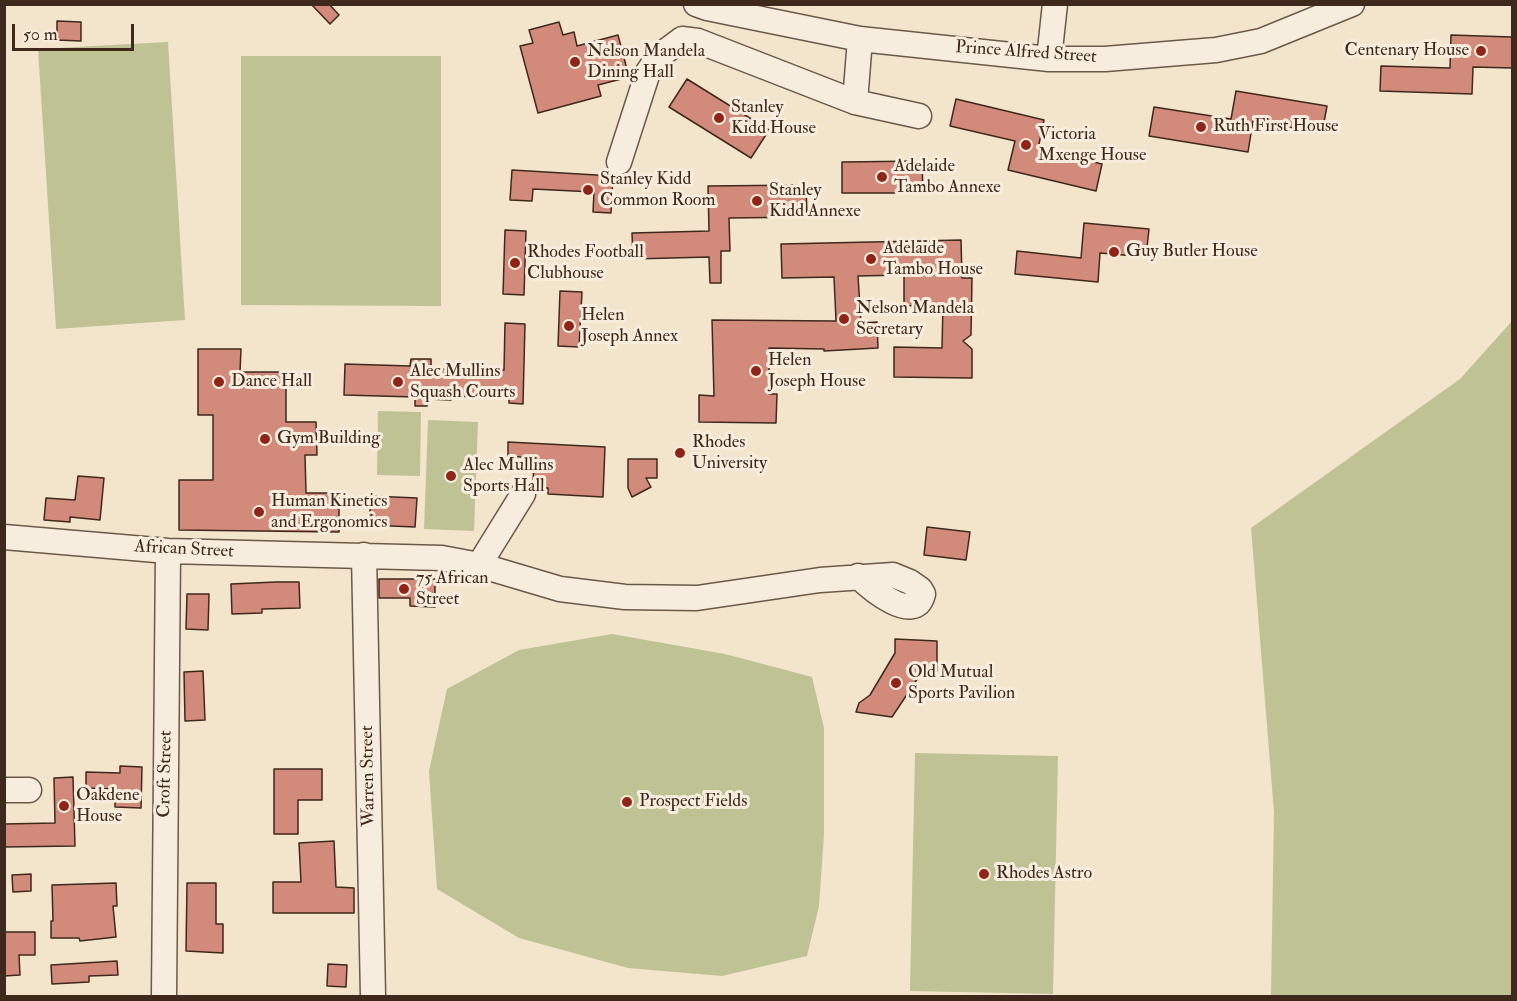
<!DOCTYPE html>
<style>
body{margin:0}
#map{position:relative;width:1517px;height:1001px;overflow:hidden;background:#f3e4cc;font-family:"IM FELL Double Pica",serif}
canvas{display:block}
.frame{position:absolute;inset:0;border:6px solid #3f291d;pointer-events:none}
.scale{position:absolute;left:12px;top:24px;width:122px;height:27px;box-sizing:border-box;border:3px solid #3f291d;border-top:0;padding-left:8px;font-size:18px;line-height:21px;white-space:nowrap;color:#3f291d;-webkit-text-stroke:4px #f7edde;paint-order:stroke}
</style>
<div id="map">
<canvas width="1517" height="1001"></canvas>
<div class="frame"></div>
<div class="scale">50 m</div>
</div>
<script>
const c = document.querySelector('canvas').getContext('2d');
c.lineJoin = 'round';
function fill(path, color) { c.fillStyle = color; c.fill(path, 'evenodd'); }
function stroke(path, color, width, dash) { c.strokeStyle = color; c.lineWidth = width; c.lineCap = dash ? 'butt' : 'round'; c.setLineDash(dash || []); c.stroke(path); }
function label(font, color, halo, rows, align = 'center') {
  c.font = font + ' "IM FELL Double Pica",serif'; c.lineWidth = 6; c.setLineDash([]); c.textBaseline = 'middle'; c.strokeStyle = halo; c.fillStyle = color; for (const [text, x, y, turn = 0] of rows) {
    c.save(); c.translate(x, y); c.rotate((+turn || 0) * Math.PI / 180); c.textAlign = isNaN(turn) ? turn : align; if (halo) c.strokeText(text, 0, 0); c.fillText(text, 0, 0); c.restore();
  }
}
fill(new Path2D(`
 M168,42L185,320L56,329L38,49Z
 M241,56H441V306L241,305Z
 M1512,321V996H1271L1274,812L1251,528L1460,379Z
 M378,411L421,412L420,476L377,475Z
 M428,420L478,422L474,531L424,529Z
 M612,634L725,654L812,677L824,728V834L819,906L807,956L722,976L628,968L519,938L437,889L429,771L447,689L519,650Z
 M915,753L1058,756L1053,994L910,991Z`), '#bfc394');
const building = new Path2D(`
 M311,4H329L339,15L330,24Z
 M57,21L81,22V41L57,40Z
 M559,22L563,35L574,32L577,46L618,35L629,77L598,85L601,96L538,113L520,46L533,43L529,30Z
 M1451,35L1512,37V68L1473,67L1472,94L1380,91L1381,66L1450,68Z
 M687,79L769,130L751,158L669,107Z
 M1236,91L1327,106L1322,133L1253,121L1248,152L1149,136L1154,107L1231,119Z
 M956,99L1044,120L1038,149L1102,164L1096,191L1008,170L1015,141L950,126Z
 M922,161L923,193H842V162Z
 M512,170L613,176L611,213L593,212L594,192L533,189L532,201L510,200Z
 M806,185L807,217L729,218L730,251H721V283H710L709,257L633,259L632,233L709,231L708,186Z
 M1084,223L1149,229L1146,257L1100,253L1098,282L1015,274L1017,251L1081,258Z
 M505,230L526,231L524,295L503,294Z
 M961,240L962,278H972L971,335L963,341L972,349V378L894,377V347L942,348L943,304L904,306V275L858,276L861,323L877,322L878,348L824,351V349L769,348V394H777L776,423L699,422V395L714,396L712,320L836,321L834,277L782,278L781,244Z
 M560,291L582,292L579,347L558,346Z
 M505,323L525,324L523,404L509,403V398L451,396V400L427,399V406H415V397L344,395L345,364L410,366L411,359H431V369L504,370Z
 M198,349H241L240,372H286V422H316L317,455H305L306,493H339V532L179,530V480H213V415H198Z
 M508,442L605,447L603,497L548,494V488H536L533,485L534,458L508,456Z
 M628,459H657V478H646L651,487L632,497L628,488Z
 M78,476L104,478L100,520L70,517V522L44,520L46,498L75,500Z
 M371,496L417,498L415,527L369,525Z
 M927,527L970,532L966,560L924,555Z
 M379,579H435V607L410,606V598H379Z
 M276,582H299L300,608L262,609V613L232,614L231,584Z
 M187,594H209L208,630L186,629Z
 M895,639L937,641V671L922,672L892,717L856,712L859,703L870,695L895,653Z
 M203,671L205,720L185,721L184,672Z
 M120,766L142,767L141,808L115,807V789L86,788V772L120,773Z
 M274,769H322V800H298V834H274Z
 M73,777L75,846L4,847V824L55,823L54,778Z
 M334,841L336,887L354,888V913H273V882H301L299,843Z
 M31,874V891L13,892L12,875Z
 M116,883L117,906H113L116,937L80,941L79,938H51V921H53L52,885Z
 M187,883H216V924H223V953L186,951Z
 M4,932H35V955H19L20,975L4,976Z
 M117,961L118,975L89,976V982L52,984L51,965Z
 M328,964L347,965L346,987L327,986Z`);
fill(building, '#d28a7a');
stroke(building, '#3f291d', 1.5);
const minor = new Path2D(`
 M696,4L707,8L860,39L1049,59H1105L1216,50L1261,41L1352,4
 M860,39L855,102L919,116
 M1049,59L1055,4
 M619,162L648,72L658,57L682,39L698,41L855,102
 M4,537L168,551L442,558L479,565L560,589L625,597L697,598L820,580L893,575L910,582L920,589L923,594C915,626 870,588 858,576
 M364,555L373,996
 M479,565L523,494
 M4,790H29
 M164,996L168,551`);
stroke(minor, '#6c5849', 27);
stroke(minor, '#f7edde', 24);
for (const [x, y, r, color] of [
 [1481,51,6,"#8f2418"],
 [575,62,6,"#8f2418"],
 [719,118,6,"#8f2418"],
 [1201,127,6,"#8f2418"],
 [1026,145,6,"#8f2418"],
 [882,177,6,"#8f2418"],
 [588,190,6,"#8f2418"],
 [757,201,6,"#8f2418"],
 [1114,252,6,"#8f2418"],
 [871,259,6,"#8f2418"],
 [515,263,6,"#8f2418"],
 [844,319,6,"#8f2418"],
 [569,326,6,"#8f2418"],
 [756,371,6,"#8f2418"],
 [219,382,6,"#8f2418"],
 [398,382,6,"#8f2418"],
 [265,439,6,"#8f2418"],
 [680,453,6,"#8f2418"],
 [451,476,6,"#8f2418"],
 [259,512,6,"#8f2418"],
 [404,589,6,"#8f2418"],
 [896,683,6,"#8f2418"],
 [627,802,6,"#8f2418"],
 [64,806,6,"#8f2418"],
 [984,874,6,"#8f2418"]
]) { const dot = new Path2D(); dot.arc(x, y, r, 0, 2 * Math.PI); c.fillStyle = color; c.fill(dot); stroke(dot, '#f7edde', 2); }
label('18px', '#3f291d', '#f7edde', [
 ["Centenary House",1469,51,"right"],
 ["Nelson Mandela",587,52],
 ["Dining Hall",587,73],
 ["Stanley",731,108],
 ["Kidd House",731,129],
 ["Ruth First House",1213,127],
 ["Victoria",1038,135],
 ["Mxenge House",1038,156],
 ["Adelaide",894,167],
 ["Tambo Annexe",894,188],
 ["Stanley Kidd",600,180],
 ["Common Room",600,201],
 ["Stanley",769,191],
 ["Kidd Annexe",769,212],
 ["Adelaide",883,249],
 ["Tambo House",883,270],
 ["Guy Butler House",1126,252],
 ["Rhodes Football",527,253],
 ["Clubhouse",527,274],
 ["Nelson Mandela",856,309],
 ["Secretary",856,330],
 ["Helen",581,316],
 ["Joseph Annex",581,337],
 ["Helen",768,361],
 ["Joseph House",768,382],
 ["Alec Mullins",410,372],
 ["Squash Courts",410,393],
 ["Dance Hall",231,382],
 ["Gym Building",277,439],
 ["Rhodes",692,443],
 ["University",692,464],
 ["Alec Mullins",463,466],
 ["Sports Hall",463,487],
 ["Human Kinetics",271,502],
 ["and Ergonomics",271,523],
 ["75 African",416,579],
 ["Street",416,600],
 ["Old Mutual",908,673],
 ["Sports Pavilion",908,694],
 ["Oakdene",76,796],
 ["House",76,817],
 ["Prospect Fields",639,802],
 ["Rhodes Astro",996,874]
], 'left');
label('18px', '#3f291d', '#f7edde', [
 ["Prince Alfred Street",1026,53,4],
 ["African Street",184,550,3],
 ["Croft Street",166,774,-89],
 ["Warren Street",369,776,-91]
]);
</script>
